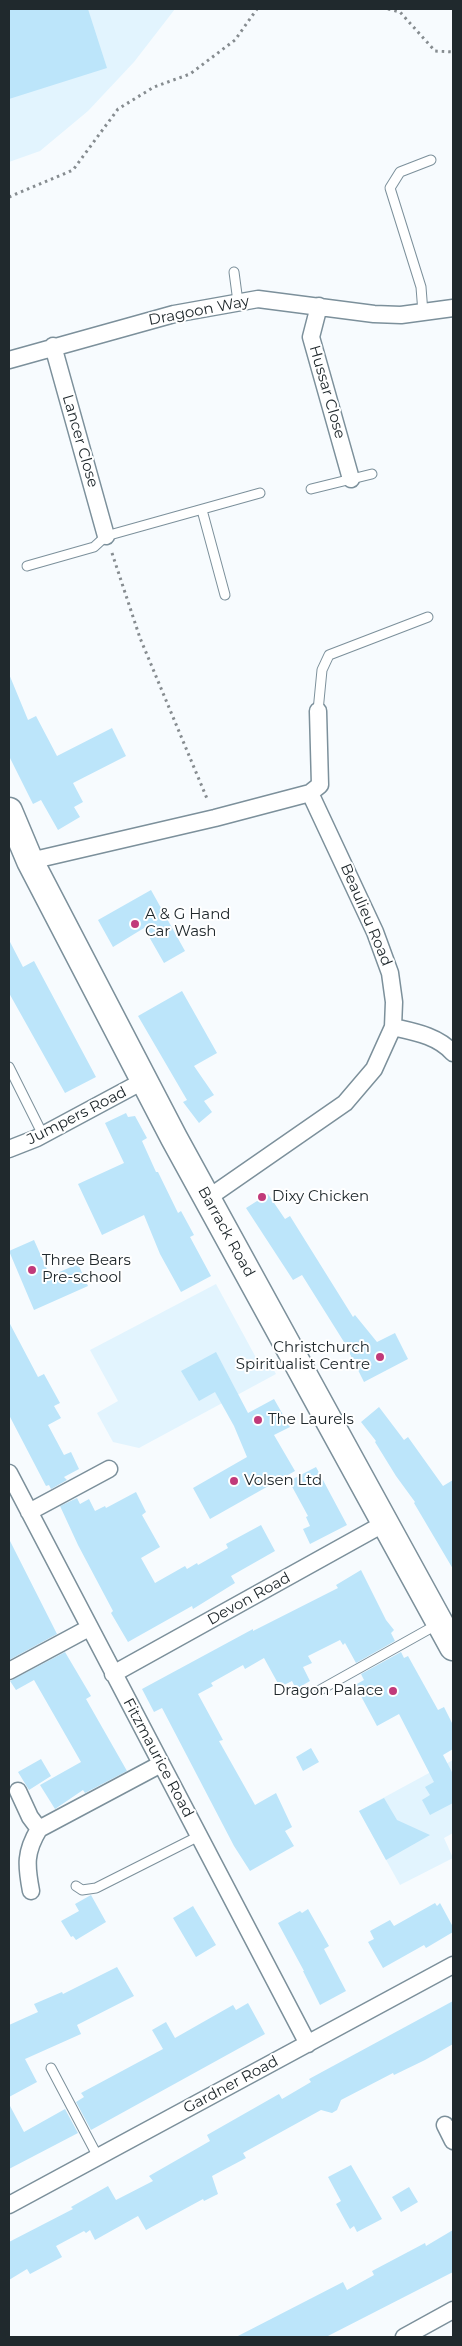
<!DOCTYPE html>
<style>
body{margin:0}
#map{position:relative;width:462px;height:2346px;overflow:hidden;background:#f7fbfe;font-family:Montserrat,sans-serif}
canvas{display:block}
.frame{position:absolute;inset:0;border:10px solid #20292d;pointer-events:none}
</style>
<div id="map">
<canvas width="462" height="2346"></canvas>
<div class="frame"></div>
</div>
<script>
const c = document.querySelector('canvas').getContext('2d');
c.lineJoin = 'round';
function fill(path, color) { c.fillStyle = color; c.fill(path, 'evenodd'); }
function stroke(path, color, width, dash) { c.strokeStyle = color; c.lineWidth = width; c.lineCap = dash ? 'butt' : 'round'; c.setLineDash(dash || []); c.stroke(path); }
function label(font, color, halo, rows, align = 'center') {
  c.font = font + ' Montserrat,sans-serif'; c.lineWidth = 4; c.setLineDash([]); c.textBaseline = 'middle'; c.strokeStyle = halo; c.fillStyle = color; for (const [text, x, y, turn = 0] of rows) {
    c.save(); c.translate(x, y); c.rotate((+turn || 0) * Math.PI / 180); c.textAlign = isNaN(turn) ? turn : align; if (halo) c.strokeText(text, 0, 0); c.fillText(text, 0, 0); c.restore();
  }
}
fill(new Path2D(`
 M9,9H175L134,62L88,111L40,151L9,162Z
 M216,1284L260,1365L269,1361L276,1374L139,1448L113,1442L97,1413L118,1401L90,1350Z
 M453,1760V1833L444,1838L453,1858L400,1885L359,1811Z`), '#e2f4fe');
fill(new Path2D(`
 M9,9H88L107,68L9,99Z
 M9,674L28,720L36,716L57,756L112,728L126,756L73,783L83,802L74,807L80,817L58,830L41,800L33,804L9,756Z
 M151,890L185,951L164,963L144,928L113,947L98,920Z
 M9,940L23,967L34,961L96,1077L65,1093L9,993Z
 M182,991L217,1053L194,1066L214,1095L204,1101L212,1112L199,1123L183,1102L187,1100L138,1016Z
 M126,1113L128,1117L135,1116L147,1138L142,1141L156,1172H158L178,1213L181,1211L194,1235L190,1237L211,1276L181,1292L160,1254L144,1215L102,1235L78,1184L124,1163L105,1123Z
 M268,1194L285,1219L290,1216L353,1317L355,1315L377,1342L395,1333L408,1359L364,1382L344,1342L302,1275L293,1280L246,1208Z
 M34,1240L50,1276L78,1264L88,1286L34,1310L9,1251Z
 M9,1322L38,1377L44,1374L60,1403L54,1406L61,1418L48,1425L64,1455L71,1452L79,1469L64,1477L67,1480L51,1489L49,1485L46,1486L9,1415Z
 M216,1352L248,1413L274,1399L290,1427L274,1435L295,1471L210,1519L193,1488L247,1457L234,1426L215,1392L199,1401L181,1371Z
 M379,1407L404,1440L408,1437L443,1486L453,1480V1569L414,1503L415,1502L396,1476L375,1442L376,1441L361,1422Z
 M316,1467L347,1525L310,1544L303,1529L310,1526L306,1517L308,1516L289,1481Z
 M136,1492L146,1512L142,1515L160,1547L141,1558L155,1583L185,1566L187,1569L197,1563L198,1565L228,1548L226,1544L261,1525L275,1551L231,1576L235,1583L193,1609L192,1606L128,1642L111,1613L113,1611L78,1545L60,1506L77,1498L80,1504L89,1499L95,1511L105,1506L106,1508Z
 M9,1539L57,1634L9,1660Z
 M361,1570L386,1620L394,1630L391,1633L395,1641L356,1663L345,1643L343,1645L340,1640L308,1656L312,1663L303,1667L310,1681L296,1689L292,1681L280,1687L264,1658L245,1669L243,1665L211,1683L213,1686L198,1694L223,1740L219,1741L255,1805L276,1793L292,1827L285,1831L294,1846L250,1871L234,1846L162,1708L154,1712L142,1689L253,1629V1631L338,1588L336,1585Z
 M65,1652L91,1696L86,1699L127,1771L85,1793L83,1790L55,1809L40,1785L81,1762L34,1680L16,1690L10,1681Z
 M401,1652L404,1658L408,1656L438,1710L444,1707L453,1725V1749L443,1755L453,1774V1803L430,1815L422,1800L430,1795L425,1787L434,1782L399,1714L377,1726L355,1685L364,1680L361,1674Z
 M311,1748L319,1762L303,1771L296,1757Z
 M41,1759L51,1776L29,1790L18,1772Z
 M384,1798L397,1820L430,1835L386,1860L359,1811Z
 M91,1895L106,1922L76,1940L73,1936L71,1937L61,1921L79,1911L75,1904Z
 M435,1903L437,1906L440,1903L453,1927V1932L426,1948L424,1945L383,1968L368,1942L374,1939L370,1931L390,1920L394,1926Z
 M193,1906L216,1945L196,1957L173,1918Z
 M308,1909L329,1946L324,1949L346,1991L320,2005L303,1971H304L278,1923L300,1911L302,1913Z
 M117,1967L134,1996L77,2025L81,2034L25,2059L37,2082L9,2097V2025L38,2012L34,2004L62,1992L63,1994Z
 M453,2001V2044L425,2060L394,2075L393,2073L341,2100L337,2110L332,2113L321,2110L243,2153L246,2158L212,2176L218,2194L204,2201L203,2199L146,2230L138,2216L95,2240L90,2230L86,2233L84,2231L56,2246L62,2257L30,2274L27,2269L9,2280V2242L73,2209L71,2207L108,2186L116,2200L153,2181L149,2176L210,2141L207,2135L279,2094L282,2099L311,2082L309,2079Z
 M248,2003L265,2034L91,2130L76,2102L84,2097L81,2093L163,2049L152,2030L166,2022L175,2038L233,2005L236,2010Z
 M9,2104L24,2132L65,2109L78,2133L9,2169Z
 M351,2165L382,2219L357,2232L354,2226L350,2229L336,2204L341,2201L328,2177Z
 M409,2187L418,2202L401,2212L392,2197Z
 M453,2230V2272L326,2337H236L343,2282L347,2290L374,2275L372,2271L425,2243L426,2246Z`), '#bce5fa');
const lane = new Path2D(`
 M234,272L238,302
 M423,313L421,287L390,188L400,172L431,160
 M311,489L372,474
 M202,510L225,595
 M27,566L94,547L106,536L260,493
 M318,711L322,670L329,655L428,617
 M9,1067L43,1135
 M320,1690L438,1624
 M76,1886L82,1890L96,1888L199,1836
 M51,2068L98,2157`);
const street = new Path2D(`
 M319,306L311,337L351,479
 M53,346L106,536
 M9,360L174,314L258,299L374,314L401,315L453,308
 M30,861L215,818L310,793
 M393,1027C415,1032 438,1036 453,1053
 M9,1149L37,1138L145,1080
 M208,1198L345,1103L374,1069L393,1027L394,1002L390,973L375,932L310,793L320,785L318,711
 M9,1473L308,2044
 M29,1512L109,1469
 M9,1671L89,1628
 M113,1674L385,1523
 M18,1791L30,1817L39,1829
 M31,1891C26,1865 25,1852 39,1829L161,1764
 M445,2125L453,2141
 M9,2205L453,1965
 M404,2337L453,2310`);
const primary = new Path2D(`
 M9,811L30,861L174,1138L453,1647`);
stroke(lane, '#7c909b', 11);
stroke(street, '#7c909b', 19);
stroke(primary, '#7c909b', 29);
stroke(new Path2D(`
 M388,9L400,12L435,51L453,52
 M9,197L73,170L118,109L154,87L190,74L235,40L257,9
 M112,553L140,638L208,801`), '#868c90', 3, [2.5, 4]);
stroke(lane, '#fff', 9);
stroke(street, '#fff', 16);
stroke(primary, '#fff', 26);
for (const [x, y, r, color] of [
 [135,924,5,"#c13a7a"],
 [262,1197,5,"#c13a7a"],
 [32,1270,5,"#c13a7a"],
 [380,1357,5,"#c13a7a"],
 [258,1420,5,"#c13a7a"],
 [234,1481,5,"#c13a7a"],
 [393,1691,5,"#c13a7a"]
]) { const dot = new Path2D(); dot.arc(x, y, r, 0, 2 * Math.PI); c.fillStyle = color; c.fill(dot); stroke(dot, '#fff', 2); }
label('15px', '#20292d', '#fff', [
 ["Dragoon Way",199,311,-11],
 ["Hussar Close",327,392,74],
 ["Lancer Close",80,441,74],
 ["Beaulieu Road",366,915,67],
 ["Jumpers Road",77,1116,-27],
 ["Barrack Road",226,1232,61],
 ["Devon Road",249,1599,-29],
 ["Fitzmaurice Road",158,1758,62],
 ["Gardner Road",231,2085,-28]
]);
label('15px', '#20292d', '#fff', [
 ["A & G Hand",145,915],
 ["Car Wash",145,932],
 ["Dixy Chicken",272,1197],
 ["Three Bears",42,1261],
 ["Pre-school",42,1278],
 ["Christchurch",370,1348,"right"],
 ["Spiritualist Centre",370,1365,"right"],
 ["The Laurels",268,1420],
 ["Volsen Ltd",244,1481],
 ["Dragon Palace",383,1691,"right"]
], 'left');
</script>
